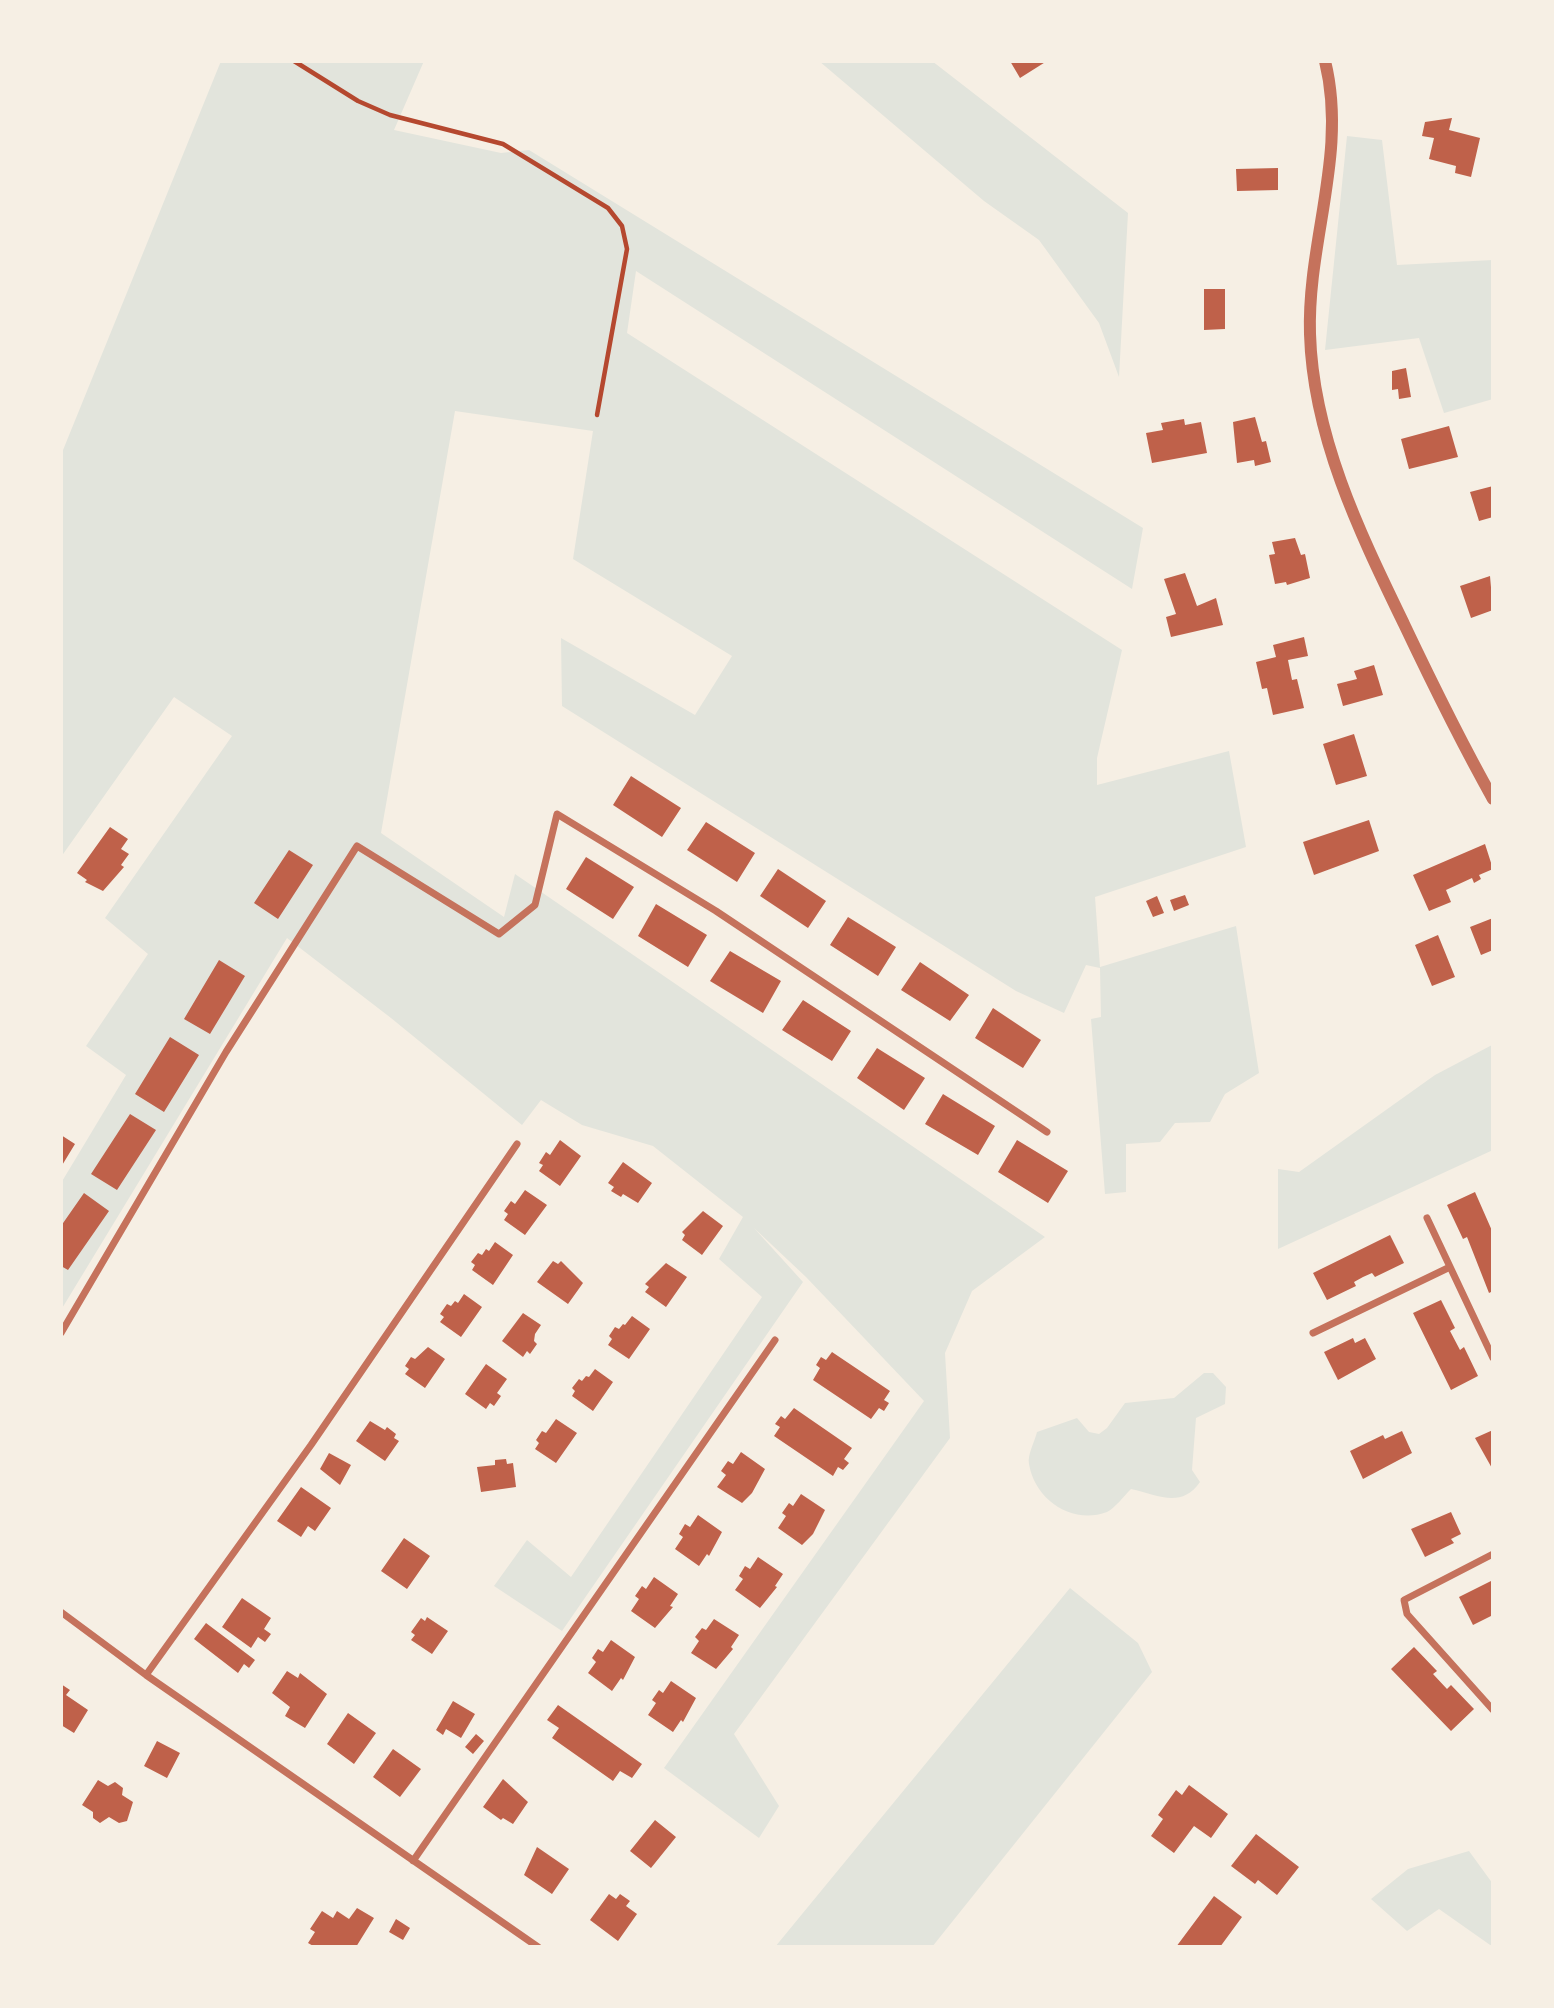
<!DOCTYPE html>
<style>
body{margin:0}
#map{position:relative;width:1554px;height:2008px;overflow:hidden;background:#f6efe4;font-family:Lato,sans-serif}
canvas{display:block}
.frame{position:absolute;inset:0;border:63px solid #f6efe4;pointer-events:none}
</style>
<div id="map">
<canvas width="1554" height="2008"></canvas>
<div class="frame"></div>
</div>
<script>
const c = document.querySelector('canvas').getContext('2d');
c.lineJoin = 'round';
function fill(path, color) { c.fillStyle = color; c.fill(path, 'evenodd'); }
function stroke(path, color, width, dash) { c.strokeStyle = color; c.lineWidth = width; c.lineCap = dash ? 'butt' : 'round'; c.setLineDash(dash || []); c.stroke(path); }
fill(new Path2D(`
 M221,61H424L394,130L501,153L529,150L1143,528L1132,589L636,271L627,333L1122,650L1097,758V785L1229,751L1246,847L1095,897L1100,967L1236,926L1259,1073L1225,1094L1210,1122L1175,1123L1160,1142L1126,1144V1192L1105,1194L1091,1019L1101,1017L1100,968L1086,965L1064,1013L1016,991L562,706L561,638L695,715L732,656L573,559L593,431L455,411L381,833L504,917L515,874L1045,1237L972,1291L945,1353L950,1438L734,1734L779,1806L759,1838L664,1768L924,1401L806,1277L754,1228L803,1282L562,1631L494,1586L527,1540L571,1577L762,1297L719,1259L743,1217L653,1146L582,1125L541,1100L522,1125L391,1018L287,938L61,1310V1183L126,1075L86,1046L148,954L105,918L232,736L174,697L61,857V455Z
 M819,61H932L1128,213L1119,377L1099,323L1039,240L984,201Z
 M1347,136L1382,140L1397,265L1493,260V399L1444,413L1419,338L1325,350Z
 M1492,1045L1493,1150L1278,1249V1169L1299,1172L1435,1075Z
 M1204,1373H1213L1226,1387L1225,1404L1196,1418L1192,1470L1200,1482C1181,1509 1158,1495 1131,1489C1124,1496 1115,1508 1107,1512C1072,1525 1035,1500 1029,1464C1027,1455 1035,1441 1037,1432L1077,1418L1089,1432L1099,1434L1107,1428L1125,1403L1174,1398Z
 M1070,1588L1138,1643L1152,1672L932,1947H775Z
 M1469,1851L1493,1884V1947L1439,1909L1407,1931L1371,1899L1408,1869Z`), '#e2e4dc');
fill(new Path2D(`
 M1010,61H1047L1020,78Z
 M1452,118L1449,130L1480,138L1471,177L1455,173L1456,166L1429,159L1434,138L1422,136L1425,122Z
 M1278,168V190L1237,191L1236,169Z
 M1204,289H1225V329L1204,330Z
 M1406,368L1411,397L1399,399L1398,389L1392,390V371Z
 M1255,417L1262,442L1266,441L1271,462L1255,466L1254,460L1237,463L1233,422Z
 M1184,419L1185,425L1201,422L1207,453L1152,463L1146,433L1163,430L1161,423Z
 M1449,426L1458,457L1409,469L1401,439Z
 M1493,486V517L1479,521L1470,492Z
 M1295,538L1301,555L1305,554L1310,578L1287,585L1286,582L1275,584L1269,555L1275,554L1272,542Z
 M1185,573L1197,606L1216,598L1223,625L1171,637L1166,617L1176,614L1164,579Z
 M1490,576L1493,610L1471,618L1460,586Z
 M1304,637L1308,656L1288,660L1292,680L1297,679L1304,708L1273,715L1267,688L1262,689L1256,662L1276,657L1273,645Z
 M1374,665L1383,695L1343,706L1337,684L1357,679L1354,671Z
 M1354,734L1367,776L1336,785L1323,744Z
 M631,776L681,808L662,837L613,805Z
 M1369,820L1379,851L1314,875L1303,842Z
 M706,822L755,853L737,882L687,850Z
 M110,827L128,839L121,849L129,854L121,865L124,867L103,891L85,882L87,880L77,873Z
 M1485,844L1493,869L1479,875L1481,879L1474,883L1472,878L1446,890L1451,902L1429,911L1413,875Z
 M289,850L313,865L278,919L254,903Z
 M586,857L634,887L613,919L566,889Z
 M778,869L826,901L808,928L760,896Z
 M1185,895L1189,905L1174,911L1170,900Z
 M1157,896L1164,913L1153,917L1146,901Z
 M656,904L707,935L688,967L638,936Z
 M848,917L896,947L878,976L830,945Z
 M1493,918V950L1481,955L1470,927Z
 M1438,935L1455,977L1432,986L1415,945Z
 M730,951L781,981L763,1013L710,981Z
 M219,960L245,976L210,1034L184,1019Z
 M920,962L969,995L950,1021L901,990Z
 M803,1000L851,1031L832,1061L782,1030Z
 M993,1008L1041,1040L1023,1068L975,1038Z
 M170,1037L199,1055L164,1112L135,1094Z
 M877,1048L925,1078L904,1110L857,1078Z
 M943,1094L995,1126L978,1155L925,1124Z
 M130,1114L156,1130L117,1190L91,1174Z
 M61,1135L75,1144L61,1167Z
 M560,1140L581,1156L560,1186L539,1171L543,1165L539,1163L546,1152L550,1155Z
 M1017,1140L1068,1171L1048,1203L998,1172Z
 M623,1162L652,1183L638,1203L623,1194L621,1197L611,1191L614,1187L608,1183Z
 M525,1190L547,1205L525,1235L504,1220L508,1214L504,1211L511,1201L515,1204Z
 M1475,1192L1493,1233V1291L1489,1293L1467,1237L1463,1239L1447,1205Z
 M84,1193L109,1211L68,1270L61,1266V1226Z
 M703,1211L723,1226L702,1255L682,1240L685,1235L682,1232Z
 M1390,1235L1404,1263L1375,1277L1372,1273L1363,1277L1354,1282L1356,1286L1327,1300L1313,1273Z
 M495,1242L513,1255L493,1285L472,1270L475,1265L471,1262L478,1253L482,1255L486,1249L489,1251Z
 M553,1261L558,1264L561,1261L583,1283L568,1304L537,1282Z
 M666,1263L687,1277L666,1307L645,1292L649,1287L645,1284Z
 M464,1294L482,1307L461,1337L440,1322L444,1317L440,1314L447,1304L451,1306L455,1301L458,1303Z
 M1441,1300L1455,1328L1450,1331L1460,1350L1464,1347L1478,1376L1451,1390L1413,1313Z
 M523,1313L541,1325L535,1334L534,1341L537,1344L530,1354L527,1351L523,1357L502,1341Z
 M632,1316L650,1329L629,1359L608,1345L612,1339L609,1336L615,1327L619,1329L623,1324L625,1325Z
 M1353,1338L1355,1343L1365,1338L1376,1359L1338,1380L1324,1352Z
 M428,1347L445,1359L425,1388L405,1374L409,1369L405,1366L411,1357L415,1359Z
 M832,1352L890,1391L884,1400L889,1403L884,1411L879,1408L871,1419L813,1380L820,1368L816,1365L821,1357L826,1360Z
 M486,1364L507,1379L497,1393L501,1396L494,1406L490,1403L486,1409L465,1394Z
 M595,1369L613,1382L593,1411L572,1396L575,1391L572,1388L579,1379L582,1381L586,1376L589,1377Z
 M794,1408L852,1448L844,1459L849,1463L843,1470L838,1467L833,1476L774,1436L780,1427L775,1424L781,1416L785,1419Z
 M556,1419L577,1433L556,1463L535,1449L539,1443L536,1440L542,1431L546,1433Z
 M370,1421L385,1430L387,1427L396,1434L394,1438L399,1441L385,1461L356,1441Z
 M1493,1430V1470L1475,1438Z
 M1402,1431L1412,1453L1363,1479L1350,1451L1383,1435L1385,1439Z
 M741,1452L765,1469L752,1493L742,1503L717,1487L726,1475L721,1471L728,1461L733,1464Z
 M329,1453L351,1465L340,1485L320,1469Z
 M506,1459L507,1464L513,1463L516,1487L481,1492L477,1467L495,1465V1460Z
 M301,1487L331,1508L315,1531L308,1526L301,1537L277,1521Z
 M801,1494L825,1510L813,1534L802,1545L778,1528L786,1516L782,1513L789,1503L793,1506Z
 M1451,1512L1461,1534L1451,1539L1454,1543L1425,1557L1411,1529Z
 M698,1515L722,1532L709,1556L707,1554L699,1566L675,1549L683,1537L679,1534L685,1524L690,1527Z
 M404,1538L430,1556L407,1589L381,1571Z
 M758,1557L783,1574L775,1586L777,1587L760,1608L735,1590L743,1579L739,1576L745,1566L750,1569Z
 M654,1577L678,1594L670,1606L673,1607L655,1628L631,1611L639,1599L635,1596L642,1586L646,1589Z
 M1493,1580V1615L1473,1625L1459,1597Z
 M242,1598L271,1618L264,1629L271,1634L265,1642L258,1637L251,1648L222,1627Z
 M427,1617L448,1631L432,1654L411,1640L415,1635L411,1632L421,1618L425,1621Z
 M714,1619L739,1635L731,1647L733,1649L716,1669L691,1653L699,1641L695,1637L702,1628L706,1630Z
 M206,1623L255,1660L249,1668L244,1664L238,1673L194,1639Z
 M611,1640L635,1657L623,1680L621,1678L612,1691L588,1673L596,1662L592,1658L598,1649L603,1652Z
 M1414,1647L1437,1671L1433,1674L1447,1689L1451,1685L1474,1709L1451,1731L1391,1669Z
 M287,1671L298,1678L300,1673L327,1694L305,1728L285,1716L290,1707L272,1693Z
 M671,1681L696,1698L683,1722L681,1720L673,1732L648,1715L656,1703L652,1700L659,1690L663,1693Z
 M61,1684L70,1690L66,1695L88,1710L74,1733L61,1725Z
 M453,1701L475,1714L461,1738L446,1729L443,1735L436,1730Z
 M558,1705L642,1764L632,1778L620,1771L613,1781L552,1738L559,1728L547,1720Z
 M348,1713L376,1733L354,1764L327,1744Z
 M476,1734L484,1741L473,1754L465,1747Z
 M157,1741L180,1753L167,1778L144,1766Z
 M393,1749L421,1769L400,1797L373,1777Z
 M503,1779L528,1802L513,1824L503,1818L501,1820L483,1807Z
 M98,1780L108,1786L115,1782L123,1788L122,1795L133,1802L127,1821L119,1823L109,1817L100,1823L93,1818V1812L82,1805Z
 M1189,1785L1228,1814L1211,1838L1194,1826L1174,1853L1151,1836L1163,1819L1158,1815L1176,1790L1182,1795Z
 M655,1820L676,1837L651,1868L630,1851Z
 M1256,1834L1299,1867L1277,1895L1258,1880L1255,1884L1231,1866Z
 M537,1847L569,1869L552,1894L524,1875Z
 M609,1894L616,1899L620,1894L630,1901L626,1906L637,1914L618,1941L590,1920Z
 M1214,1896L1242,1917L1220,1947H1176Z
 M357,1908L374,1918L356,1947H315L308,1943L315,1932L310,1929L322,1911L333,1918L337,1911L349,1919Z
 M396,1919L410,1928L403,1940L389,1932Z`), '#bf614a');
stroke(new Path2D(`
 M294,61L358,101L390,115L503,144L608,208L622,226L627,249L597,415`), '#b5482f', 4.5);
stroke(new Path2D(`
 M1427,1218L1493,1358
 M61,1333L226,1052L357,846L499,934L535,905L557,814L716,911L1047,1132
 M1313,1333L1450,1267
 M1493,1554L1404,1600L1407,1614L1493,1710
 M61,1612L146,1675L538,1947
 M146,1675L311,1445L517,1144
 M413,1861L775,1340`), '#c5725c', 7);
stroke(new Path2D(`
 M1325,61C1348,154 1307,241 1310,334C1313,437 1360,533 1404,624C1432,683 1461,742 1493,799`), '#c5725c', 12);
</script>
